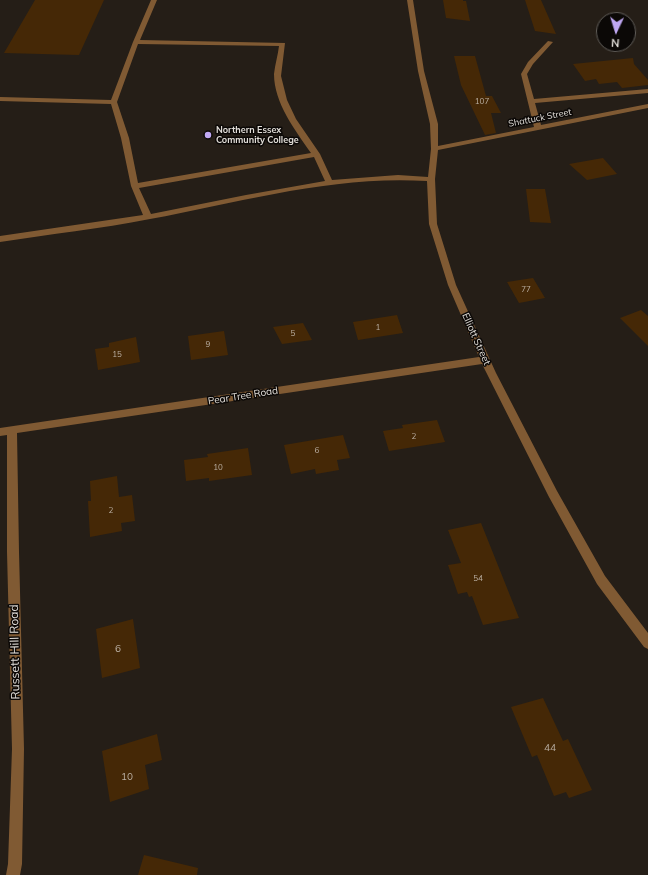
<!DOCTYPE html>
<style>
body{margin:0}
#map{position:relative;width:648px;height:875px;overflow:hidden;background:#251e17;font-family:Mulish,sans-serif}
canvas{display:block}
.north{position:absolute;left:596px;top:12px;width:40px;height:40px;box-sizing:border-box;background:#0b0806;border:1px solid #615e5a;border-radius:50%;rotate:184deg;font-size:11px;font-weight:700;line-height:16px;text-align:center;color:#e2ded9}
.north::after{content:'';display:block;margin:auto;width:14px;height:18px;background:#c0a8f3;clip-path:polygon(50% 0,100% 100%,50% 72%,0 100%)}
</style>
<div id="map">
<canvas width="648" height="875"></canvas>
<div class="north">N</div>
</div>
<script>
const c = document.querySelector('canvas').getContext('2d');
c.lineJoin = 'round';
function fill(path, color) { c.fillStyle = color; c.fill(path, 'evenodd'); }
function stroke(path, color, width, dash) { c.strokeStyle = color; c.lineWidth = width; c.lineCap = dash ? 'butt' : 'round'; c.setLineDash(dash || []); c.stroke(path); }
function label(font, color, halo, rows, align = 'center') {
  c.font = font + ' Mulish,sans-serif'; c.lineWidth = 3; c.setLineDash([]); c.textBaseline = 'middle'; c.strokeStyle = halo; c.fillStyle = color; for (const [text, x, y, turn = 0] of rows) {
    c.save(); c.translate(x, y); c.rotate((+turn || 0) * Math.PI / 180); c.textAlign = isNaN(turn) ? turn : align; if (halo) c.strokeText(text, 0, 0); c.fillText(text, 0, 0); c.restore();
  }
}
fill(new Path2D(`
 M35,0H104L79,55L4,53Z
 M443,0H463V1H466L470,21L446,18Z
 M525,0H541L556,34L535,31Z
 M454,56H475L486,96H492L501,113H491L496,133L485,135L461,85Z
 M633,58L634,64L648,80V85L622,88L617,82L599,84L596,79L585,81L573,64Z
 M603,158L617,174L587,180L569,164Z
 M526,189H545L551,223L530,222Z
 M533,278L545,298L519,303L507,282Z
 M641,310L648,316V346L620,318Z
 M397,315L403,333L358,340L353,322Z
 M303,323L312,340L282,344L273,327Z
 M224,331L228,355L191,360L188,336Z
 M136,337L140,362L98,370L95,349L109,347V343Z
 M437,420L445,442L389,451L383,431L403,428L402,425Z
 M343,435L350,458L337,460L339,470L316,474L315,469L291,474L284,445Z
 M248,448L252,475L209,481V478L186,481L184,460L208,457L207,454Z
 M117,476L119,497L132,495L135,521L121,523L122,531L90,537L88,501H91L90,481Z
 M481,523L519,618L483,625L472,596L469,597L467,592L458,594L448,565L461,563L448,530Z
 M133,619L140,668L102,678L96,629Z
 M543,698L563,741L568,739L592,790L569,798L566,792L554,796L537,755L532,757L511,707Z
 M157,734L162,760L145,765L149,789L110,802L102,751Z
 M144,855L198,868L197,875H138Z`), '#452806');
fill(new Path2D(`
 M151,0H157L140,40L285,43L281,76L287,100L296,119L320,154L332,180L398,175L428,177L431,149L430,124L418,71L407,0H413L424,71L438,124V146L534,127L521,74L528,62L548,41L553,42L533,64L527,74L534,99L648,89V93L535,103L541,125L648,104V108L438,150L435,179L437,224L456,285L496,373L557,491L605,576L648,633V649L644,647L597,584L549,497L482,364L17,433L19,552L24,749L22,864L20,875H6L8,864L12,749L7,552V435L0,436V428L479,357L448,285L429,224L427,181C334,175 241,202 150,219C100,229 50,234 0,242V236L143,215L131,186L121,138L111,104L0,101V97L111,100L133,42ZM138,44L279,46C278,55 275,64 274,74C274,103 295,130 311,153L138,183L129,138L117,102ZM314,157L325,181L246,195L151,214L139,188Z`), '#805a33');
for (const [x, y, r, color] of [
 [208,135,4,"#c0a8f3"]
]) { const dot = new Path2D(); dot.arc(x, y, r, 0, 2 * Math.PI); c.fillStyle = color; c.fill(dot); stroke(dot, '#0b0806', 1.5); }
label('8px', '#bbb0a4', null, [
 ["107",482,102],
 ["77",526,290],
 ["1",378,328],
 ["5",293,334],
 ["9",208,345],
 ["15",117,355],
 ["2",414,437],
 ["6",317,451],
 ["10",218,468],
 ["2",111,511],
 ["54",478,579]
]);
label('9px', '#e2ded9', '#0b0806', [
 ["Shattuck Street",540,118,-11]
]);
label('bold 9px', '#e2ded9', '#0b0806', [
 ["Northern Essex",216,130],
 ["Community College",216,140]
], 'left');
label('10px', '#e2ded9', '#0b0806', [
 ["Elliott Street",476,339,66],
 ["Pear Tree Road",243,396,-9]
]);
label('10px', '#bbb0a4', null, [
 ["6",118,649],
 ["44",550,748],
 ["10",127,777]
]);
label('12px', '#e2ded9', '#0b0806', [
 ["Russett Hill Road",15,652,-91]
]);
</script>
